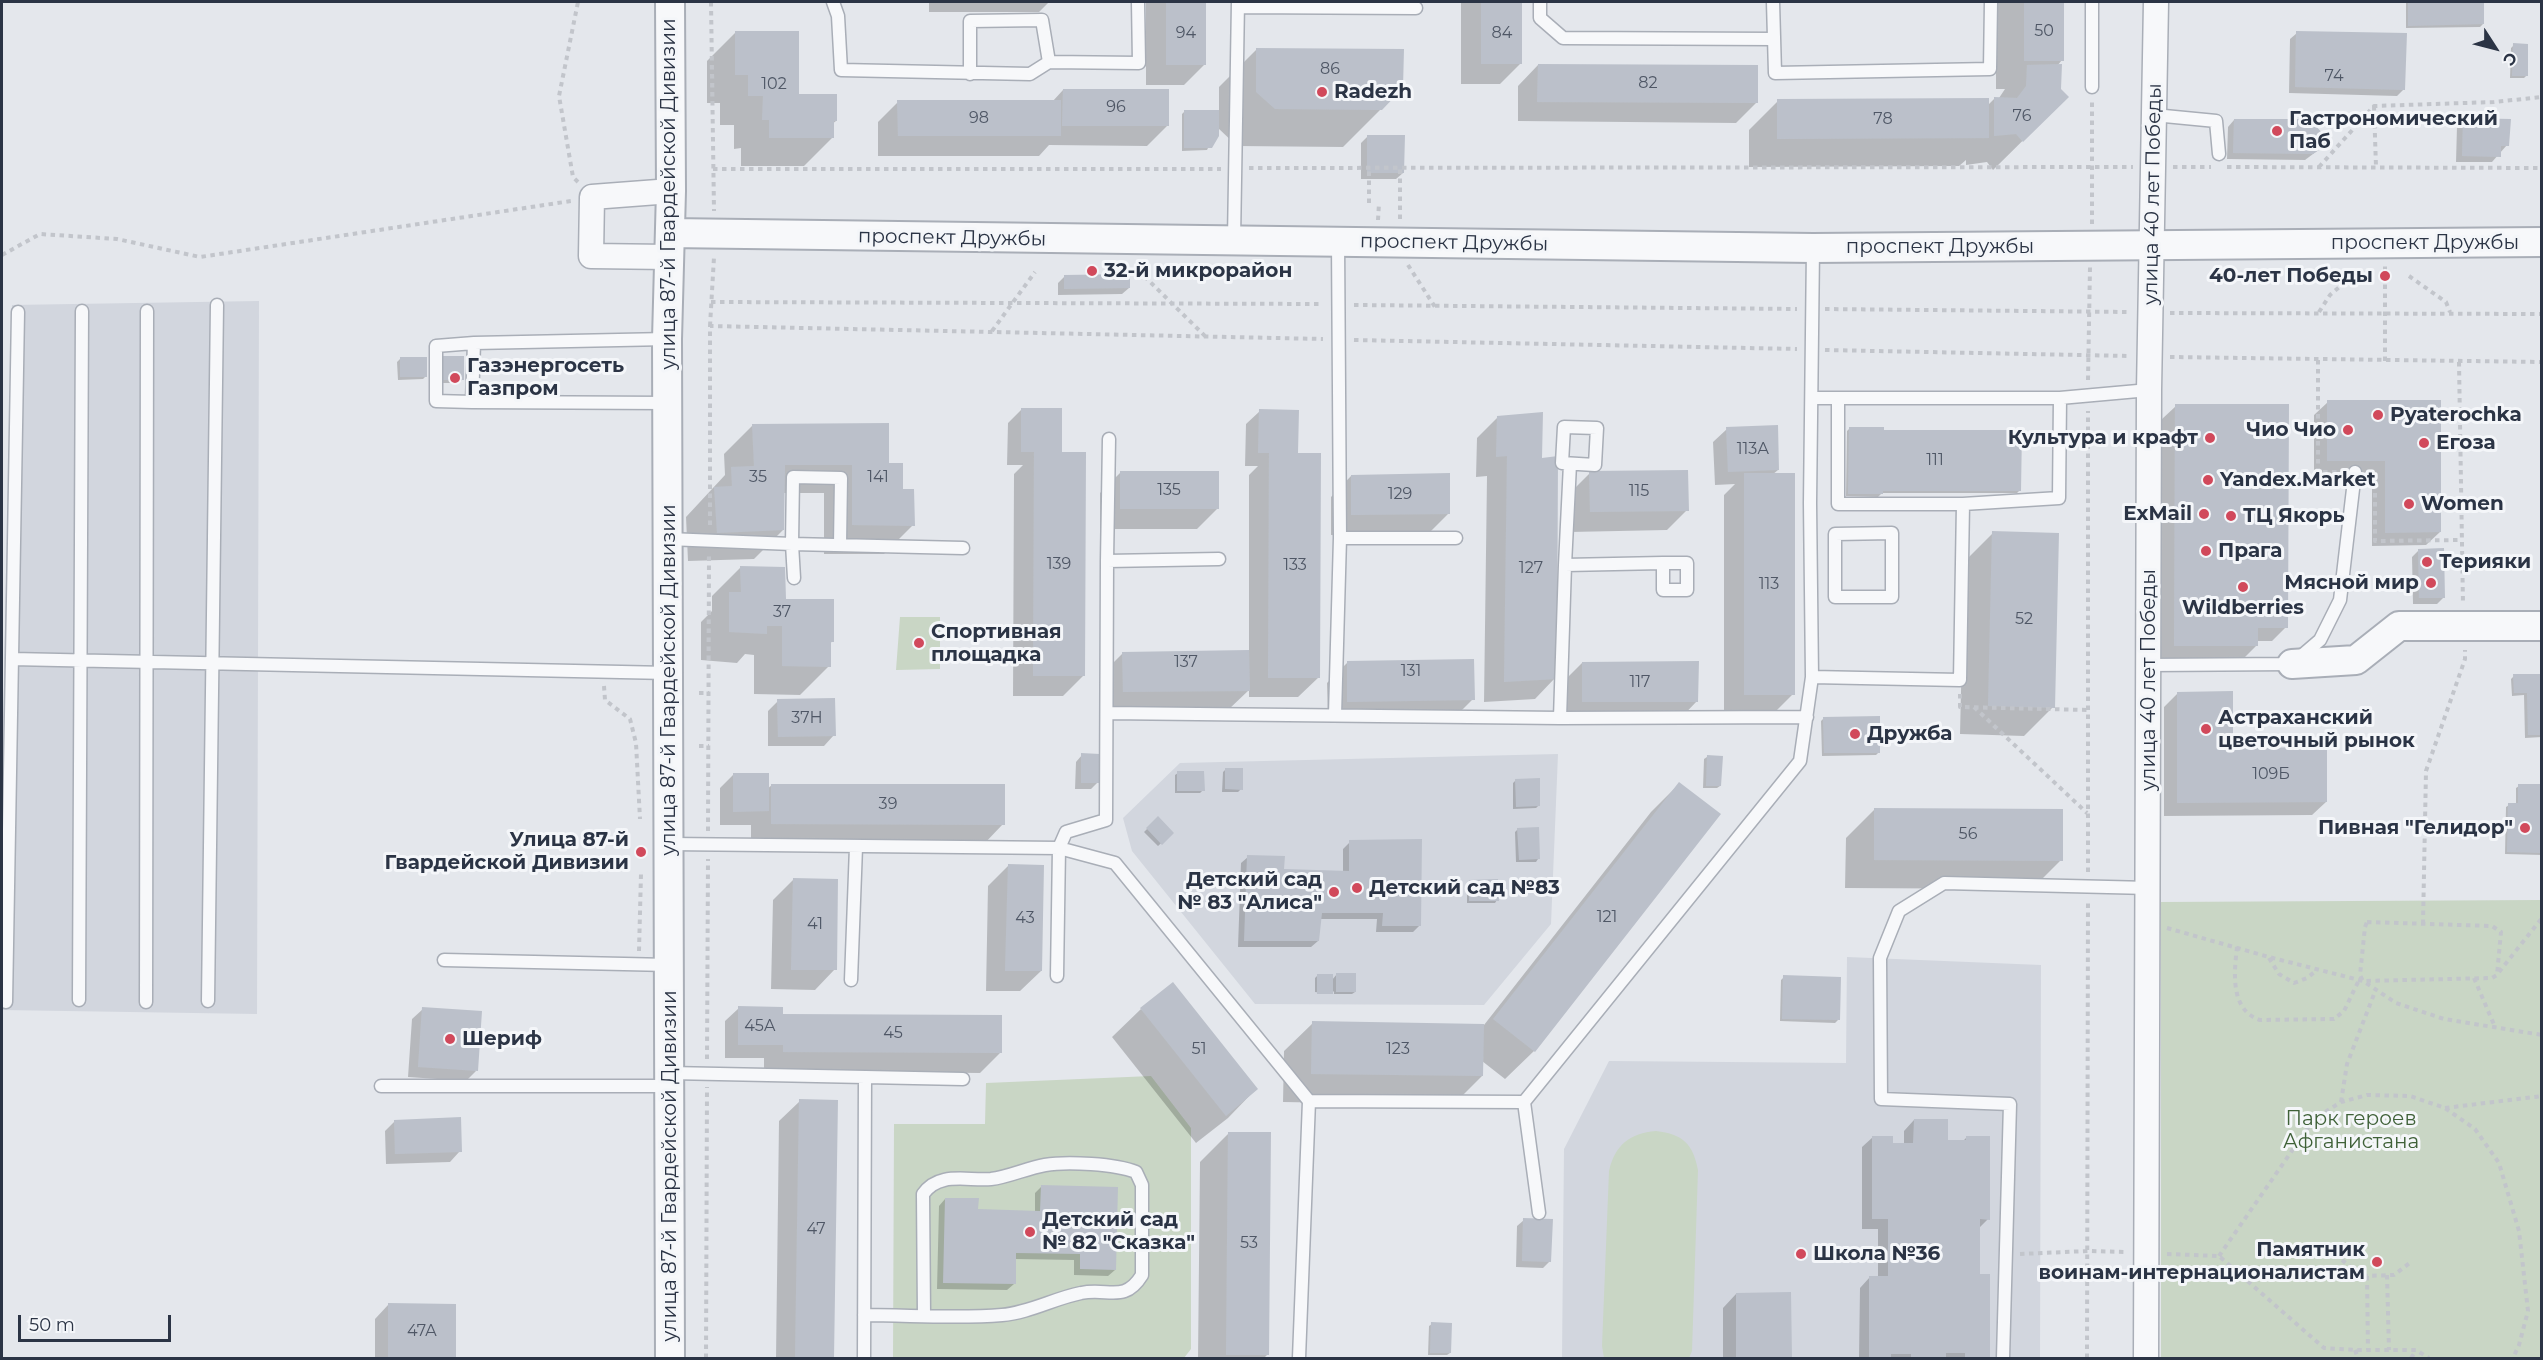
<!DOCTYPE html>
<meta charset="utf-8">
<style>
body{margin:0}
#map{position:relative;width:2543px;height:1360px;overflow:hidden;background:#e4e7ec;font-family:Montserrat,sans-serif}
canvas{display:block}
.frame{position:absolute;inset:0;border:3px solid #2b3445;pointer-events:none}
.north{position:absolute;left:2465px;top:18px;width:60px;height:60px;-webkit-text-stroke:4px #f4f6f9;paint-order:stroke;rotate:126deg;font-size:16px;font-weight:700;line-height:24px;text-align:center;color:#2b3445}
.north::after{content:'';display:block;margin:auto;width:21px;height:27px;background:#2b3445;clip-path:polygon(50% 0,100% 100%,50% 72%,0 100%)}
.scale{position:absolute;left:18px;top:1315px;width:153px;height:27px;box-sizing:border-box;border:3px solid #2b3445;border-top:0;padding-left:8px;font-size:18px;line-height:21px;white-space:nowrap;color:#2b3445;-webkit-text-stroke:4px #f4f6f9;paint-order:stroke}
</style>
<div id="map">
<canvas width="2543" height="1360"></canvas>
<div class="frame"></div>
<div class="north">С</div>
<div class="scale">50 m</div>
</div>
<script>
const c = document.querySelector('canvas').getContext('2d');
c.lineJoin = 'round';
function fill(path, color) { c.fillStyle = color; c.fill(path, 'evenodd'); }
function stroke(path, color, width, dash) { c.strokeStyle = color; c.lineWidth = width; c.lineCap = dash ? 'butt' : 'round'; c.setLineDash(dash || []); c.stroke(path); }
function label(font, color, halo, rows, align = 'center') {
  c.font = font + ' Montserrat,sans-serif'; c.lineWidth = 6; c.setLineDash([]); c.textBaseline = 'middle'; c.strokeStyle = halo; c.fillStyle = color; for (const [text, x, y, turn = 0] of rows) {
    c.save(); c.translate(x, y); c.rotate((+turn || 0) * Math.PI / 180); c.textAlign = isNaN(turn) ? turn : align; if (halo) c.strokeText(text, 0, 0); c.fillText(text, 0, 0); c.restore();
  }
}
fill(new Path2D(`
 M259,301L257,1014L2,1010V768L12,305Z
 M1558,754L1551,924L1484,1005L1255,1004L1132,851L1123,818L1180,763Z
 M1847,957L2041,965L2040,1358H1562L1564,1149L1609,1061L1846,1063Z`), '#d2d6de');
fill(new Path2D(`
 M900,617H940V669L896,670Z
 M2541,900V1358H2161V902Z
 M1151,1076L1191,1128V1349L1184,1358H893L894,1124H985L986,1083Z
 M1656,1131C1683,1134 1693,1144 1698,1170L1692,1351L1689,1358H1604L1602,1346L1609,1171C1615,1145 1630,1133 1656,1131Z`), '#c9d6c5');
fill(new Path2D(`
 M929,2H1049L1039,12H929Z
 M1146,2H1205L1204,65L1184,85H1146Z
 M1461,2H1521V63L1500,84H1461Z
 M1996,2H2062V60L2057,66L2059,89L2067,97L1993,170L1987,162L1966,165V160L1959,166L1749,167V130L1778,101L1988,105L1995,98H1999L2005,89H1996Z
 M2406,2H2482L2483,24L2480,27L2406,28Z
 M736,32L798,96L836,121L832,124L833,137L804,166H741V148L734,149V125H720V103H707V61Z
 M2297,33L2404,89L2397,96L2289,93L2290,39Z
 M2514,45L2527,75L2524,78H2510L2511,48Z
 M1257,49L1381,109L1343,147L1237,146L1218,128L1207,150L1182,151V114L1185,111H1219V87Z
 M1538,65L1757,102L1736,123L1518,121V86Z
 M1063,90L1167,126L1147,146L1049,145L1039,156H878V122L898,102H1052Z
 M2464,119L2507,145L2492,162H2456L2457,126Z
 M2234,120L2329,142L2305,160L2227,159L2228,127Z
 M1368,136L1403,173L1396,179H1361V143Z
 M1065,276L1129,288L1122,294L1058,295V283Z
 M443,358L462,380L459,383H441L440,360Z
 M400,359L426,376L423,379L398,380L397,362Z
 M2440,401V532L2426,545L2372,546V474H2314V415L2328,402Z
 M2176,406L2286,627L2272,641H2256V646L2242,660H2161L2162,419Z
 M1021,410L1061,453L1084,675L1063,696H1013L1014,474L1023,465H1007L1008,423Z
 M1260,411L1297,452L1319,677L1298,697H1249V690L1228,710L1103,712L1102,674L1123,653L1249,652V475L1258,466H1245L1246,424Z
 M1498,417L1541,459L1555,678L1535,699L1484,702L1487,476L1476,477L1477,438Z
 M753,425L888,464L902,491L913,525L884,554H824V493H783V530L754,559L688,561L686,517L725,475L724,454Z
 M1850,428L1882,431L2020,490L2017,493H1882L1878,497L1846,496L1847,431Z
 M1727,429L1778,470L1772,475L1793,694L1773,714H1724V495L1735,484L1715,485L1713,442Z
 M1121,472L1217,509L1197,529H1100V493Z
 M1590,473L1687,510L1667,530L1570,532V493Z
 M1351,476L1449,513L1428,534L1331,535V497Z
 M1993,533L2053,707L2024,736L1960,734L1964,562Z
 M2419,550L2444,597L2437,604H2413L2412,557Z
 M741,567L785,600L833,641L829,644V666L800,695L754,694V655L745,654L737,663L701,660V622L712,611V596Z
 M1348,662L1473,699L1453,719L1328,721L1327,683Z
 M1582,663L1697,701L1677,722H1562V683Z
 M2542,675V737L2525,738L2524,695L2512,696L2511,679L2514,676Z
 M2178,693L2232,749L2326,802L2312,815L2164,816V707Z
 M778,701L834,735L824,746H768V711Z
 M1824,718L1879,752L1876,755L1822,756L1821,721Z
 M1082,755L1098,782L1091,789H1075L1076,762Z
 M1707,757L1720,786L1717,788H1703L1704,759Z
 M1226,769L1241,789L1238,792H1222L1223,772Z
 M1178,773L1203,790L1200,793H1175V775Z
 M733,775L767,789L772,785L1003,824L983,845L751,844V825H720V788Z
 M1516,780L1539,805L1536,808L1513,809V783Z
 M1679,784L1534,1051L1505,1079L1482,1061V1076L1453,1105L1283,1102L1284,1051L1313,1023L1484,1025L1651,812Z
 M2519,786H2542V855L2505,854L2506,807L2509,805L2516,804V788Z
 M1875,809L2061,860L2032,889L1845,888L1846,838Z
 M1158,818L1172,833L1158,846L1144,832Z
 M1518,829L1538,859L1536,862H1516L1515,832Z
 M1350,842L1420,925L1413,932H1376L1377,919H1320L1318,941L1311,947H1238L1241,863L1248,857L1282,871L1343,872V849Z
 M1008,866L1041,971L1020,991H986L988,886Z
 M793,880L835,969L815,990L771,989L773,900Z
 M1470,881L1497,900L1495,903H1467V884Z
 M1337,974L1355,992L1352,994H1334V991L1331,994L1315,992V978L1318,975L1332,980Z
 M1784,977L1838,1020L1835,1023L1780,1021L1781,980Z
 M739,1008L782,1018L1000,1053L980,1073L764,1071V1058H725V1021Z
 M423,1009L476,1071L466,1081L408,1077L412,1019Z
 M1141,1009L1256,1089L1228,1118L1196,1143L1112,1037Z
 M800,1101H836L832,1358H776L779,1121Z
 M1914,1120L1947,1142H1962L1967,1137L1988,1219L1979,1228V1276L1987,1358H1859L1860,1288L1870,1277H1878V1229H1862V1147L1873,1137L1891,1144H1904V1131Z
 M395,1121L460,1151L450,1162L386,1164L385,1131Z
 M1229,1133L1268,1354L1264,1358H1198L1200,1162Z
 M1042,1186L1115,1270L1108,1276L1074,1275V1260L1015,1259L1014,1284L1007,1290L937,1289L939,1206L945,1199L977,1211L1035,1212V1193Z
 M1524,1220L1550,1261L1543,1268L1516,1267L1517,1226Z
 M1736,1294H1790L1791,1358H1723V1308Z
 M388,1305L455,1306V1358H375V1319Z
 M1432,1324L1450,1353L1447,1355H1428L1429,1326Z`), '#0003');
fill(new Path2D(`
 M1166,2H1206V65H1166Z
 M1481,2H1522V64H1481Z
 M2024,2H2064V61H2024Z
 M2408,2H2484V24L2408,26Z
 M735,31H799V94H837V121H834V138H769V120H762L763,96H748V75H735Z
 M2296,31L2407,33L2405,90L2295,87Z
 M2513,43L2528,44V76H2512Z
 M1256,48L1404,49L1403,88L1382,110L1275,109L1256,92Z
 M1538,64L1758,65V103L1537,102Z
 M2062,64L2061,89L2069,97L2023,142L2016,134L1994,136V97L2017,98L2026,86L2027,65Z
 M1063,89H1169V126H1062Z
 M1989,98V138L1777,139V99Z
 M897,100H1061V136H898Z
 M1184,110H1219V136L1212,148H1184Z
 M2463,118L2511,119L2509,146H2501V157L2462,156Z
 M2234,119H2309L2331,142L2313,154L2233,153Z
 M1367,135H1405L1404,173H1367Z
 M1130,274V288L1064,289V275Z
 M443,356H464V380H443Z
 M400,357H427V377H400Z
 M2327,400H2441V532L2385,533V461H2327Z
 M2175,404H2289L2288,628H2258V646H2174Z
 M1021,408H1062V452H1086L1085,676H1033L1034,452H1021Z
 M1259,409L1299,410L1298,453H1321L1320,678H1268L1269,453H1258Z
 M1543,412L1542,458L1558,456L1557,679L1504,682L1507,456L1496,457L1497,416Z
 M889,423V463H903V489H914L915,526L852,525V465H785L784,530L717,533L714,487L732,486L731,467L754,466L752,424Z
 M1778,425L1779,470L1728,472L1726,427Z
 M1849,427H1884V430H2022L2021,491H1883V494H1848Z
 M1688,470L1689,511L1590,512L1589,471Z
 M1120,471H1219V509H1120Z
 M1450,473V514L1351,515V475Z
 M1744,473H1795V695H1744Z
 M1992,531L2059,533L2055,708L1988,706Z
 M2444,548L2445,598H2419L2418,549Z
 M740,566L785,567L786,599H834V642H831V667L782,666V626H767V634L729,632V592H741Z
 M1249,650L1250,691L1123,692L1122,652Z
 M1474,659L1475,700L1347,702V661Z
 M1699,661L1698,702H1582V662Z
 M2513,674H2542V735H2528L2527,693H2514Z
 M2233,691V748L2327,747V802L2177,803V692Z
 M835,698L836,736L778,737L777,699Z
 M1880,716V753H1824L1823,717Z
 M1081,753L1100,754L1099,783H1081Z
 M1707,755L1723,756L1721,786H1706Z
 M1225,768H1243V790L1225,789Z
 M1177,771H1204L1205,791H1177Z
 M733,773H769V811L733,812Z
 M1540,778V806L1516,807L1515,779Z
 M1679,782L1721,814L1535,1052L1493,1019Z
 M771,784H1005V825L771,824Z
 M2518,784H2542V853L2507,852L2508,803H2518Z
 M1874,808L2063,809V861L1874,860Z
 M1158,816L1174,833L1162,845L1146,828Z
 M1539,827L1540,859L1519,860L1517,828Z
 M1422,839L1421,926H1382L1383,913H1322L1319,941H1244L1247,855L1285,856L1284,869L1349,871V840Z
 M1008,864L1044,865L1042,971H1005Z
 M793,878L838,879L837,970H791Z
 M1498,879L1499,901H1469V880Z
 M1336,973H1356V992H1336Z
 M1317,974H1333V994H1317Z
 M1783,975L1841,977L1840,1020L1782,1019Z
 M1173,982L1258,1089L1226,1116L1140,1008Z
 M738,1006L783,1007V1014L1002,1015V1053L783,1052V1045H738Z
 M422,1007L482,1011L478,1071L418,1067Z
 M1312,1021L1484,1024L1483,1076L1311,1074Z
 M799,1099L838,1100L834,1358H795Z
 M461,1117L462,1152L395,1154L394,1120Z
 M1914,1119H1948V1140H1966V1136H1990V1220L1980,1219V1274H1990V1358H1965V1353H1946V1358H1911V1354H1891V1358H1869V1276H1888V1219H1872V1136H1893V1143H1913Z
 M1228,1132H1271L1269,1355H1226Z
 M1041,1185L1118,1187L1116,1270L1080,1269V1254L1016,1253V1284L943,1283L945,1198H979L978,1209L1040,1211Z
 M1523,1218L1553,1219L1551,1262L1522,1261Z
 M1791,1292L1792,1358H1736V1293Z
 M388,1303L456,1304V1358H388Z
 M1431,1322L1452,1323L1451,1353H1430Z`), '#bbc0ca');
const service = new Path2D(`
 M833,2L838,16L841,70L1030,74L1049,62L1139,63L1138,2
 M1540,2V18L1563,38L1774,39
 M1773,2L1775,73L1990,69L1991,2
 M1238,7L1416,8
 M970,74V21L1042,20L1049,62
 M2092,87V2
 M2154,115L2216,121L2219,154
 M1234,239L1238,2
 M1338,241L1340,538
 M667,339L474,343L472,402L667,403
 M1812,398H2060L2149,390
 M1838,398V504H1963L2059,498L2060,398
 M472,402L436,401V346L474,343
 M1564,427L1597,428L1595,465L1562,463Z
 M1892,533V597H1835V534Z
 M668,539L792,544L794,578
 M840,544L841,478L793,477L792,544L963,548
 M1107,561L1109,439
 M1663,563H1687V590H1663Z
 M1565,565L1570,464
 M12,659L668,673
 M2149,665L2292,664L2320,640L2340,600L2355,472
 M1812,677L1960,680L1963,504
 M1107,713L1560,718L1807,717
 M1335,715L1340,538H1456
 M1560,718L1565,565L1663,563
 M669,844L1059,848L1115,863L1309,1101L1524,1102L1800,761L1812,677L1810,503L1813,248
 M444,960L669,965
 M1057,976L1059,848L1066,832L1106,820L1107,561L1219,559
 M851,980L856,847
 M79,1000L82,311
 M208,1001L217,305
 M6,1002L18,312
 M146,1002L147,311
 M670,1073L963,1079
 M381,1086H669
 M1524,1102L1539,1213
 M864,1315C910,1315 957,1319 1002,1315C1029,1313 1055,1298 1081,1293C1108,1287 1124,1304 1142,1275V1185L1136,1172C1116,1164 1067,1161 1045,1165C1027,1168 1009,1177 991,1179C967,1181 939,1171 923,1194L924,1315
 M864,1358L865,1077
 M1299,1358L1309,1101
 M2003,1358L2010,1104L1881,1099L1880,958L1899,911L1944,883L2149,888`);
const minor = new Path2D(`
 M669,257L591,256L592,197L671,191
 M2146,1358L2149,390L2156,2`);
const tertiary = new Path2D(`
 M670,233L1813,248L2542,242
 M2292,664L2356,660L2399,626H2542
 M670,1358L667,339L671,191L670,2`);
stroke(service, '#a9aeb7', 15);
stroke(minor, '#a9aeb7', 27);
stroke(tertiary, '#a9aeb7', 32);
stroke(new Path2D(`
 M711,2L714,211
 M2374,106L2376,167
 M2173,167H2211
 M2227,167L2542,168
 M2319,167L2374,106L2494,102L2542,97
 M1249,168L2133,167
 M713,169H1221
 M578,182L573,177L559,96L578,2
 M1369,203V168
 M1400,219V168
 M1378,220L1379,203
 M2092,224V102
 M2,255L40,234L117,239L200,257L571,201
 M1408,265L1435,307
 M1138,270L1206,337
 M2409,276L2446,302L2450,312
 M711,302L1323,304
 M1354,305L1797,309
 M1825,309L2130,312
 M2319,312L2330,295L2344,283L2347,276
 M2170,313L2542,314
 M710,326L714,257
 M992,331L1035,272
 M1354,340L1797,349
 M1825,350L2130,356
 M2170,357L2542,362
 M2318,360V472H2340
 M2385,361V266
 M2459,362L2463,604
 M2088,380L2090,267
 M2369,472H2375V541L2461,540
 M710,525V326L1323,339
 M604,686L605,700L630,719L636,743L640,819
 M699,693H709
 M1960,694V707L2088,710
 M1974,707L2087,813
 M699,746H709
 M708,831L709,556
 M2088,872V411
 M2367,922L2492,926L2501,932L2497,975L2492,978L2363,981L2360,975L2365,927Z
 M2423,924L2426,771L2465,659V650
 M2167,928L2269,957L2363,981L2396,1003L2444,1019L2542,1035
 M2237,947C2234,973 2230,1010 2260,1020L2334,1019L2344,1011L2359,980
 M639,951L641,874
 M2269,958L2279,974L2294,983L2307,978L2317,970
 M2499,972L2542,918
 M2474,978L2495,1027
 M707,1059L708,859
 M2341,1102L2347,1064L2376,989
 M2445,1108L2542,1096
 M2020,1254L2088,1251L2126,1252
 M2167,1254L2219,1256L2324,1348L2355,1350H2416L2429,1358
 M2219,1256L2314,1119L2341,1102L2367,1095L2410,1096L2445,1108L2475,1129L2499,1163L2519,1231L2528,1311L2519,1345L2513,1358
 M2342,1260L2361,1276L2394,1275L2411,1262
 M2387,1275L2389,1350
 M2367,1276L2368,1350
 M2355,1350L2358,1358
 M706,1358L707,1087
 M2087,1358L2088,900
 M2411,1358L2416,1351`), '#c2c5cb', 4, [4.5, 4.5]);
stroke(service, '#f7f8fa', 12);
stroke(minor, '#f7f8fa', 24);
stroke(tertiary, '#f7f8fa', 28);
for (const [x, y, r, color] of [
 [1322,92,6,"#d1495b"],
 [2277,131,6,"#d1495b"],
 [1092,271,6,"#d1495b"],
 [2385,276,6,"#d1495b"],
 [455,378,6,"#d1495b"],
 [2378,415,6,"#d1495b"],
 [2348,430,6,"#d1495b"],
 [2210,438,6,"#d1495b"],
 [2424,443,6,"#d1495b"],
 [2208,480,6,"#d1495b"],
 [2409,504,6,"#d1495b"],
 [2204,514,6,"#d1495b"],
 [2231,516,6,"#d1495b"],
 [2206,551,6,"#d1495b"],
 [2427,562,6,"#d1495b"],
 [2431,583,6,"#d1495b"],
 [2243,587,6,"#d1495b"],
 [919,643,6,"#d1495b"],
 [2206,729,6,"#d1495b"],
 [1855,734,6,"#d1495b"],
 [2525,828,6,"#d1495b"],
 [641,852,6,"#d1495b"],
 [1357,888,6,"#d1495b"],
 [1334,892,6,"#d1495b"],
 [450,1039,6,"#d1495b"],
 [1030,1232,6,"#d1495b"],
 [1801,1254,6,"#d1495b"],
 [2377,1262,6,"#d1495b"]
]) { const dot = new Path2D(); dot.arc(x, y, r, 0, 2 * Math.PI); c.fillStyle = color; c.fill(dot); stroke(dot, '#f4f6f9', 2); }
label('16px', '#4f5766', null, [
 ["50",2044,31],
 ["94",1186,33],
 ["84",1502,33],
 ["86",1330,69],
 ["74",2334,76],
 ["82",1648,83],
 ["102",774,84],
 ["96",1116,107],
 ["76",2022,116],
 ["98",979,118],
 ["78",1883,119],
 ["113А",1753,449],
 ["111",1935,460],
 ["35",758,477],
 ["141",878,477],
 ["135",1169,490],
 ["115",1639,491],
 ["129",1400,494],
 ["139",1059,564],
 ["133",1295,565],
 ["127",1531,568],
 ["113",1769,584],
 ["37",782,612],
 ["52",2024,619],
 ["137",1186,662],
 ["131",1411,671],
 ["117",1640,682],
 ["37Н",807,718],
 ["109Б",2271,774],
 ["39",888,804],
 ["56",1968,834],
 ["121",1607,917],
 ["43",1025,918],
 ["41",815,924],
 ["45А",760,1026],
 ["45",893,1033],
 ["51",1199,1049],
 ["123",1398,1049],
 ["47",816,1229],
 ["53",1249,1243],
 ["47А",422,1331]
]);
label('bold 20px', '#2b3445', '#f4f6f9', [
 ["Radezh",1334,92],
 ["Гастрономический",2289,119],
 ["Паб",2289,142],
 ["32-й микрорайон",1104,271],
 ["40-лет Победы",2373,276,"right"],
 ["Газэнергосеть",467,366],
 ["Газпром",467,389],
 ["Pyaterochka",2390,415],
 ["Чио Чио",2336,430,"right"],
 ["Культура и крафт",2198,438,"right"],
 ["Егоза",2436,443],
 ["Yandex.Market",2220,480],
 ["Women",2421,504],
 ["ExMail",2192,514,"right"],
 ["ТЦ Якорь",2243,516],
 ["Прага",2218,551],
 ["Терияки",2439,562],
 ["Мясной мир",2419,583,"right"],
 ["Wildberries",2243,608,"center"],
 ["Спортивная",931,632],
 ["площадка",931,655],
 ["Астраханский",2218,718],
 ["цветочный рынок",2218,741],
 ["Дружба",1867,734],
 ["Пивная \"Гелидор\"",2513,828,"right"],
 ["Улица 87-й",629,840,"right"],
 ["Гвардейской Дивизии",629,863,"right"],
 ["Детский сад",1322,880,"right"],
 ["№ 83 \"Алиса\"",1322,903,"right"],
 ["Детский сад №83",1369,888],
 ["Шериф",462,1039],
 ["Детский сад",1042,1220],
 ["№ 82 \"Сказка\"",1042,1243],
 ["Памятник",2365,1250,"right"],
 ["воинам-интернационалистам",2365,1273,"right"],
 ["Школа №36",1813,1254]
], 'left');
label('20px', '#2b3445', '#f4f6f9', [
 ["улица 87-й Гвардейской Дивизии",669,194,-90],
 ["улица 40 лет Победы",2153,194,-89],
 ["проспект Дружбы",952,238,1],
 ["проспект Дружбы",1454,243,1],
 ["проспект Дружбы",2425,243],
 ["проспект Дружбы",1940,247],
 ["улица 87-й Гвардейской Дивизии",669,680,-90],
 ["улица 40 лет Победы",2149,680,-90],
 ["улица 87-й Гвардейской Дивизии",670,1166,-90]
]);
label('20px', '#3f6138', '#f4f6f9', [
 ["Парк героев",2351,1119],
 ["Афганистана",2351,1142]
]);
</script>
